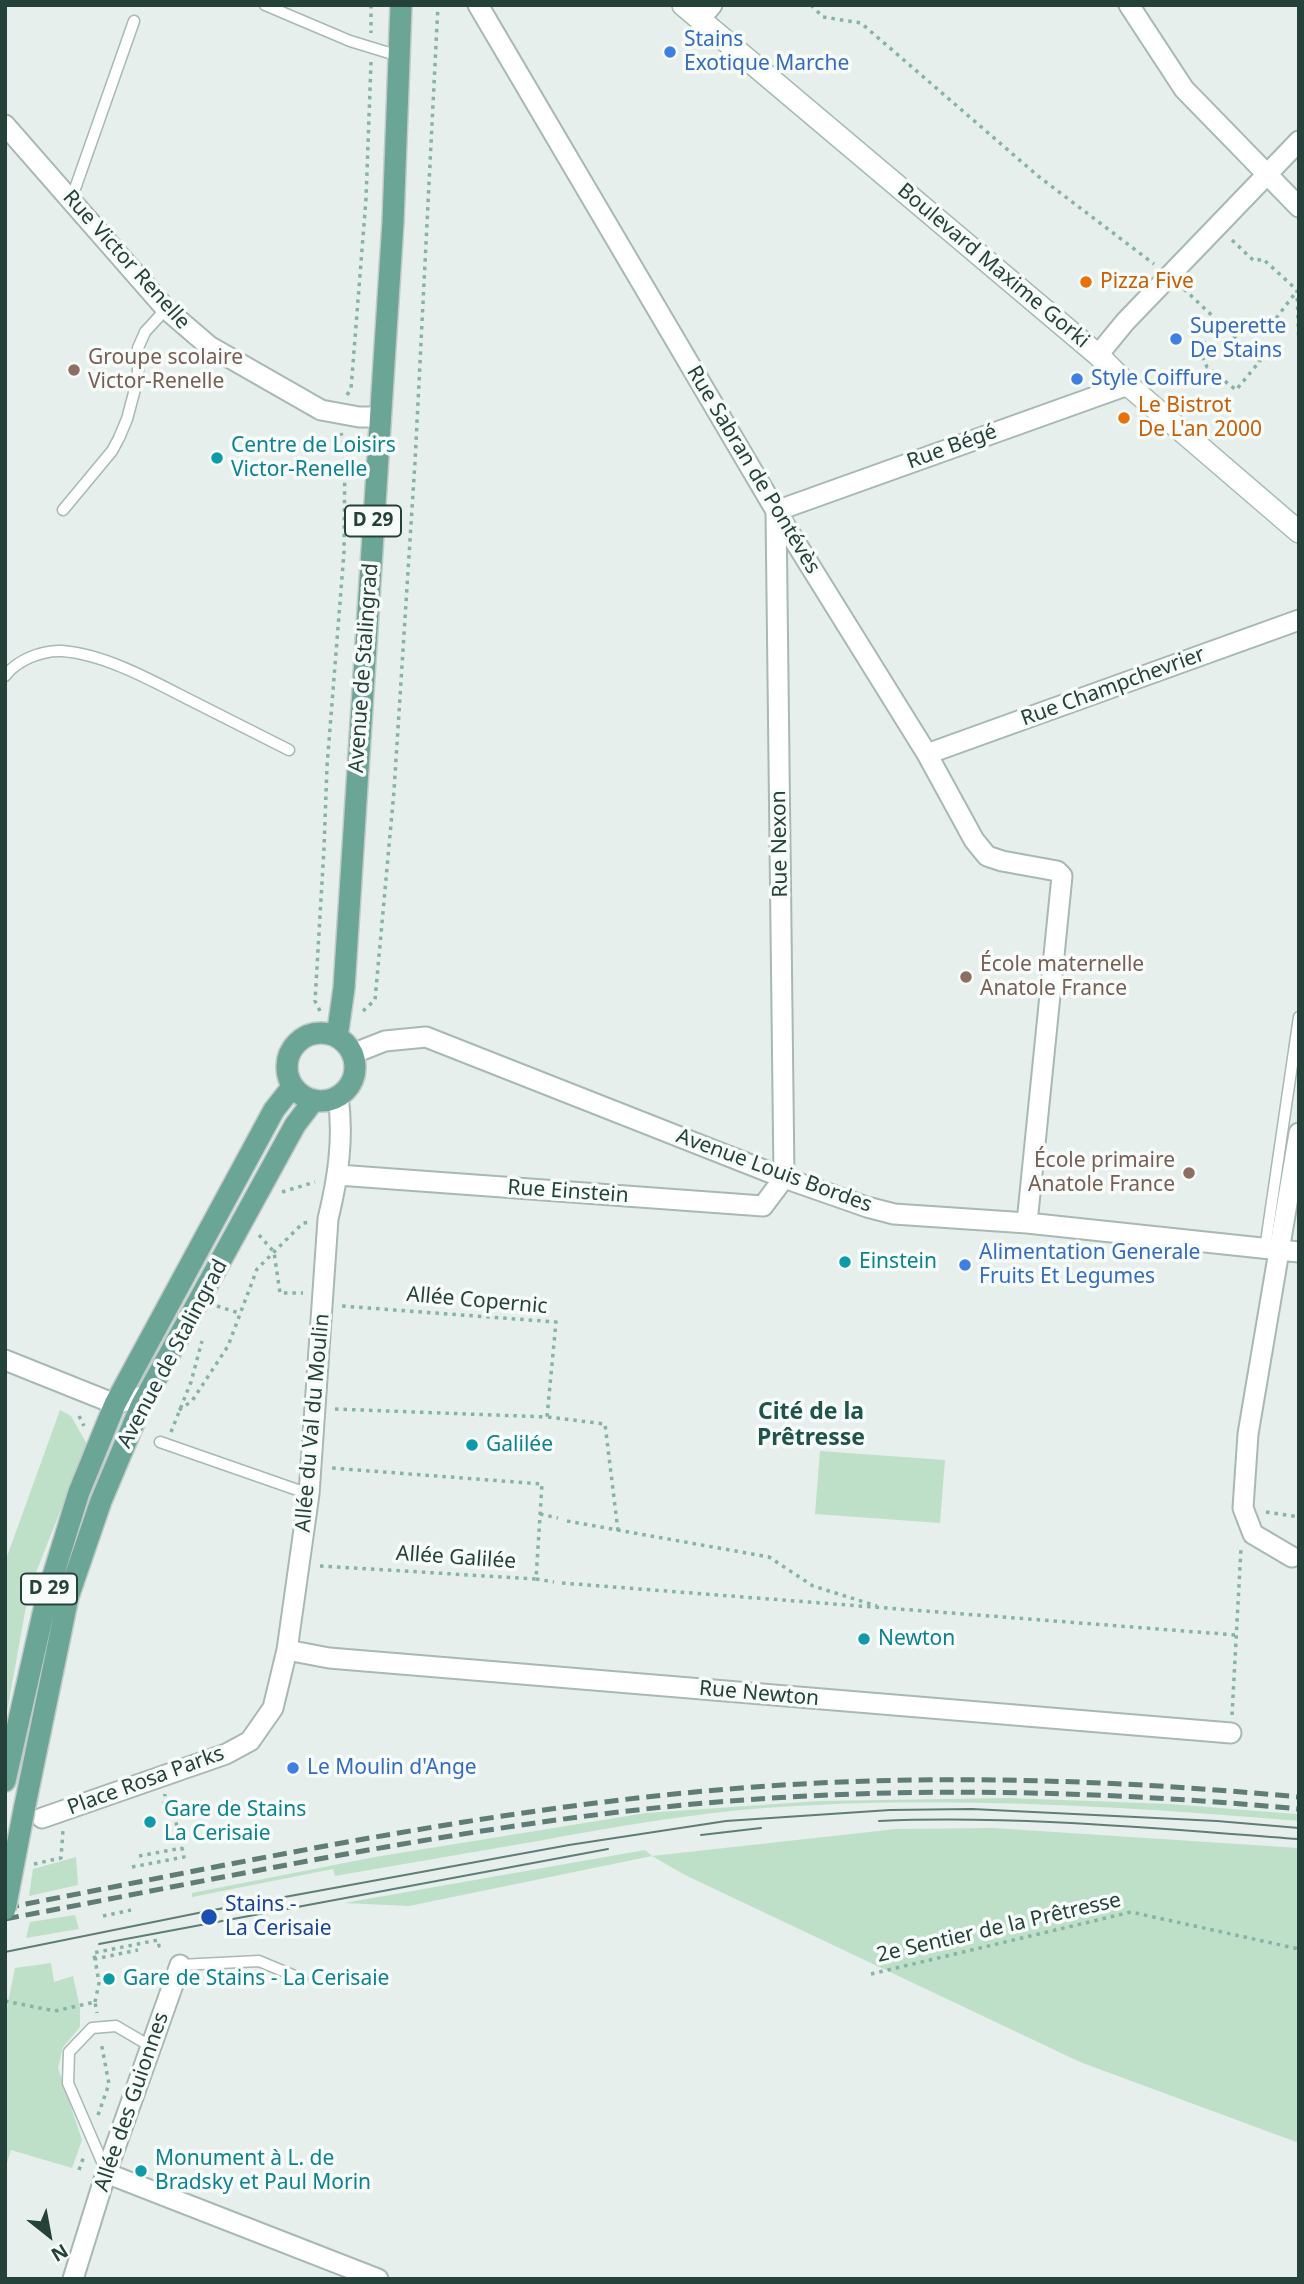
<!DOCTYPE html>
<meta charset="utf-8">
<style>
body{margin:0}
#map{position:relative;width:1304px;height:2284px;overflow:hidden;background:#e6efeb;font-family:"Noto Sans",sans-serif}
canvas{display:block}
.frame{position:absolute;inset:0;border:7px solid #24423a;pointer-events:none}
.north{position:absolute;left:14px;top:2200px;width:70px;height:70px;-webkit-text-stroke:5px #f7fbf9;paint-order:stroke;rotate:149deg;font-size:19px;font-weight:700;line-height:28px;text-align:center;color:#24423a}
.north::after{content:'';display:block;margin:auto;width:24px;height:32px;background:#24423a;clip-path:polygon(50% 0,100% 100%,50% 72%,0 100%)}
</style>
<div id="map">
<canvas width="1304" height="2284"></canvas>
<div class="frame"></div>
<div class="north">N</div>
</div>
<script>
const c = document.querySelector('canvas').getContext('2d');
c.lineJoin = 'round';
function fill(path, color) { c.fillStyle = color; c.fill(path, 'evenodd'); }
function stroke(path, color, width, dash) { c.strokeStyle = color; c.lineWidth = width; c.lineCap = dash ? 'butt' : 'round'; c.setLineDash(dash || []); c.stroke(path); }
function label(font, color, halo, rows, align = 'center') {
  c.font = font + ' "Noto Sans",sans-serif'; c.lineWidth = 7; c.setLineDash([]); c.textBaseline = 'middle'; c.strokeStyle = halo; c.fillStyle = color; for (const [text, x, y, turn = 0] of rows) {
    c.save(); c.translate(x, y); c.rotate((+turn || 0) * Math.PI / 180); c.textAlign = isNaN(turn) ? turn : align; if (halo) c.strokeText(text, 0, 0); c.fillText(text, 0, 0); c.restore();
  }
}
fill(new Path2D(`
 M60,1410L71,1416L88,1446L77,1469L29,1590L5,1723V1562Z
 M820,1451L945,1460L940,1523L815,1514Z
 M1009,1798L1170,1804L1295,1814H1299V1821C1121,1806 942,1795 764,1808C688,1814 613,1827 538,1841C470,1853 402,1864 335,1876L333,1869L192,1897V1893L375,1857L646,1813L819,1801Z
 M993,1828L1299,1848V2143L1080,2062L685,1875L652,1856L409,1906L344,1903L645,1850L652,1856L896,1829Z
 M76,1857L78,1885L29,1896L33,1869Z
 M75,1915L79,1929L26,1938L30,1922Z
 M51,1963L54,1982L73,1976L80,2008V2027L63,2047L58,2068L82,2140L72,2168L11,2150L5,2169V2017L15,1968Z`), '#bfe0c8');
const lane = new Path2D(`
 M265,5L350,41L399,56
 M71,200L134,21
 M63,510L112,451L119,438L127,419L138,378V348L145,332L166,309
 M5,676C17,660 42,650 62,651C104,654 151,680 188,699C222,716 255,733 289,750
 M1265,1249L1299,1017
 M160,1442L309,1494
 M180,1965L259,1961L302,1979
 M106,2171L68,2083L69,2052L92,2028L116,2026L150,2046`);
const street = new Path2D(`
 M478,5L776,511L927,754L974,840L987,856L1002,861L1057,871L1062,876L1027,1223
 M1129,5L1184,89L1299,207
 M700,19L712,5
 M5,125L166,309L209,346L321,410L359,417H379
 M1098,355L1125,322L1299,141
 M927,754L1299,620
 M352,1054L385,1041L426,1037L784,1178L867,1207L894,1214L1027,1223L1299,1252
 M338,1175L763,1206L784,1178
 M784,1178L776,511L1128,385
 M5,1360L115,1404L147,1395
 M1292,1557L1253,1534L1243,1508L1248,1434L1299,1133
 M287,1650L329,1658L1231,1733
 M42,1818L226,1754L250,1741L273,1708L287,1650L309,1494L328,1219C338,1178 344,1138 338,1096
 M106,2173L378,2279
 M73,2279L106,2173L180,1965`);
const secondary = new Path2D(`
 M683,5L1098,355L1128,385L1299,532`);
const primary = new Path2D(`
 M287 1067a34 34 0 1 1 68 0a34 34 0 1 1-68 0Z
 M337,1037L344,988L393,222L401,5
 M5,1781L48,1592L79,1492L115,1404L274,1110L293,1086
 M24,1810L68,1597L101,1501L141,1406L295,1125L314,1100`);
stroke(lane, '#a8b8b2', 13);
stroke(street, '#a8b8b2', 23);
stroke(secondary, '#a4bbb3', 24);
stroke(primary, '#c2cac8', 24);
stroke(new Path2D(`
 M371,5V33
 M811,5L823,17L861,23L1038,176L1154,264
 M1232,240L1254,261L1263,259L1297,290L1299,348
 M1184,289L1260,361L1236,390L1207,367L1201,354L1207,330L1217,320
 M1271,325L1296,292
 M347,395L351,389L366,199L371,62
 M320,1011L315,1001L324,848L327,766L344,552L345,447L341,433
 M363,1011L375,1000L394,791L415,462L438,5
 M282,1192L315,1182
 M259,1235L274,1252L280,1293H303
 M217,1306L239,1313
 M335,1409L547,1417L556,1322L341,1306
 M179,1410L192,1401L228,1346L257,1269L303,1223L310,1222
 M79,1416L84,1426
 M548,1417L605,1424L618,1531
 M171,1432L191,1382L202,1341
 M1266,1512L1299,1517
 M540,1514L558,1518
 M567,1521L769,1557L813,1586L877,1606
 M320,1566L536,1579L542,1484L331,1468
 M536,1579L554,1582
 M562,1583L1236,1635
 M1232,1715L1241,1548
 M139,1856L182,1848
 M34,1864L61,1858L63,1830
 M132,1867L184,1857L175,1818L164,1806L165,1794
 M103,1916L131,1910
 M95,1959L93,1953L158,1940L159,1946L155,1947
 M871,1974L1131,1912L1299,1949
 M5,2001L55,2011L95,2002L97,2013
 M95,2002L99,1983L95,1959L138,1950
 M98,2115L109,2084L101,2042
 M79,2170L84,2156`), '#86b3a5', 3.5, [3.5, 5]);
stroke(lane, '#fff', 10);
stroke(street, '#fff', 19);
stroke(secondary, '#fff', 21);
stroke(primary, '#6aa596', 21);
stroke(new Path2D(`
 M879,1821C1019,1815 1160,1829 1299,1839
 M701,1835L761,1828
 M99,1944L608,1849
 M5,1952L208,1911L569,1845L726,1821L890,1810L972,1809L1217,1821L1299,1828`), '#5f7d75', 2);
stroke(new Path2D(`
 M5,1908C245,1862 485,1809 729,1789C919,1773 1109,1779 1299,1797
 M5,1919C224,1878 443,1830 664,1807C876,1785 1087,1789 1299,1809`), '#5f7d75', 5, [14, 7]);
const primaryBridge = new Path2D(`
 M5,1909L24,1810`);
stroke(primaryBridge, '#c2cac8', 24, []);
stroke(primaryBridge, '#6aa596', 21);
for (const [x, y, r, color] of [
 [670,52,7,"#3f7fe0"],
 [1086,282,7,"#e8710a"],
 [1176,339,7,"#3f7fe0"],
 [74,370,7,"#8d6e63"],
 [1077,379,7,"#3f7fe0"],
 [1124,418,7,"#e8710a"],
 [217,458,7,"#0f9aa8"],
 [966,977,7,"#8d6e63"],
 [1189,1173,7,"#8d6e63"],
 [845,1262,7,"#0f9aa8"],
 [965,1265,7,"#3f7fe0"],
 [472,1445,7,"#0f9aa8"],
 [864,1639,7,"#0f9aa8"],
 [293,1768,7,"#3f7fe0"],
 [150,1822,7,"#0f9aa8"],
 [209,1917,9,"#1a4fb4"],
 [109,1979,7,"#0f9aa8"],
 [141,2171,7,"#0f9aa8"]
]) { const dot = new Path2D(); dot.arc(x, y, r, 0, 2 * Math.PI); c.fillStyle = color; c.fill(dot); stroke(dot, '#f7fbf9', 2.5); }
for (const [x, y, w] of [
 [373,521,56],
 [49,1589,56]
]) { const box = new Path2D(); box.roundRect(x - w / 2, y - 15.5, w, 31, 5); c.fillStyle = '#f7fbf9'; c.fill(box); stroke(box, '#24423a', 2); }
label('bold 19px', '#24423a', null, [
 ["D 29",373,521],
 ["D 29",49,1589]
]);
label('21px', '#366cbe', '#f7fbf9', [
 ["Stains",684,40],
 ["Exotique Marche",684,64],
 ["Superette",1190,327],
 ["De Stains",1190,351],
 ["Style Coiffure",1091,379],
 ["Alimentation Generale",979,1253],
 ["Fruits Et Legumes",979,1277],
 ["Le Moulin d'Ange",307,1768]
], 'left');
label('21px', '#24423a', '#f7fbf9', [
 ["Rue Victor Renelle",126,260,48],
 ["Boulevard Maxime Gorki",993,266,40],
 ["Rue Bégé",952,447,-20],
 ["Rue Sabran de Pontévès",753,470,59],
 ["Avenue de Stalingrad",364,668,-86],
 ["Rue Champchevrier",1113,687,-20],
 ["Rue Nexon",780,844,-91],
 ["Avenue Louis Bordes",774,1171,20],
 ["Rue Einstein",568,1192,4],
 ["Allée Copernic",477,1301,5],
 ["Avenue de Stalingrad",173,1354,-62],
 ["Allée du Val du Moulin",313,1423,-85],
 ["Allée Galilée",456,1558,4],
 ["Rue Newton",759,1694,5],
 ["Place Rosa Parks",146,1781,-20],
 ["2e Sentier de la Prêtresse",999,1928,-13],
 ["Allée des Guionnes",132,2102,-71]
]);
label('21px', '#c56008', '#f7fbf9', [
 ["Pizza Five",1100,282],
 ["Le Bistrot",1138,406],
 ["De L'an 2000",1138,430]
], 'left');
label('21px', '#785e54', '#f7fbf9', [
 ["Groupe scolaire",88,358],
 ["Victor-Renelle",88,382],
 ["École maternelle",980,965],
 ["Anatole France",980,989],
 ["École primaire",1175,1161,"right"],
 ["Anatole France",1175,1185,"right"]
], 'left');
label('21px', '#0d838f', '#f7fbf9', [
 ["Centre de Loisirs",231,446],
 ["Victor-Renelle",231,470],
 ["Einstein",859,1262],
 ["Galilée",486,1445],
 ["Newton",878,1639],
 ["Gare de Stains",164,1810],
 ["La Cerisaie",164,1834],
 ["Gare de Stains - La Cerisaie",123,1979],
 ["Monument à L. de",155,2159],
 ["Bradsky et Paul Morin",155,2183]
], 'left');
label('21px', '#164399', '#f7fbf9', [
 ["Stains -",225,1905],
 ["La Cerisaie",225,1929]
], 'left');
label('bold 23px', '#1f5548', '#f7fbf9', [
 ["Cité de la",811,1412],
 ["Prêtresse",811,1438]
]);
</script>
